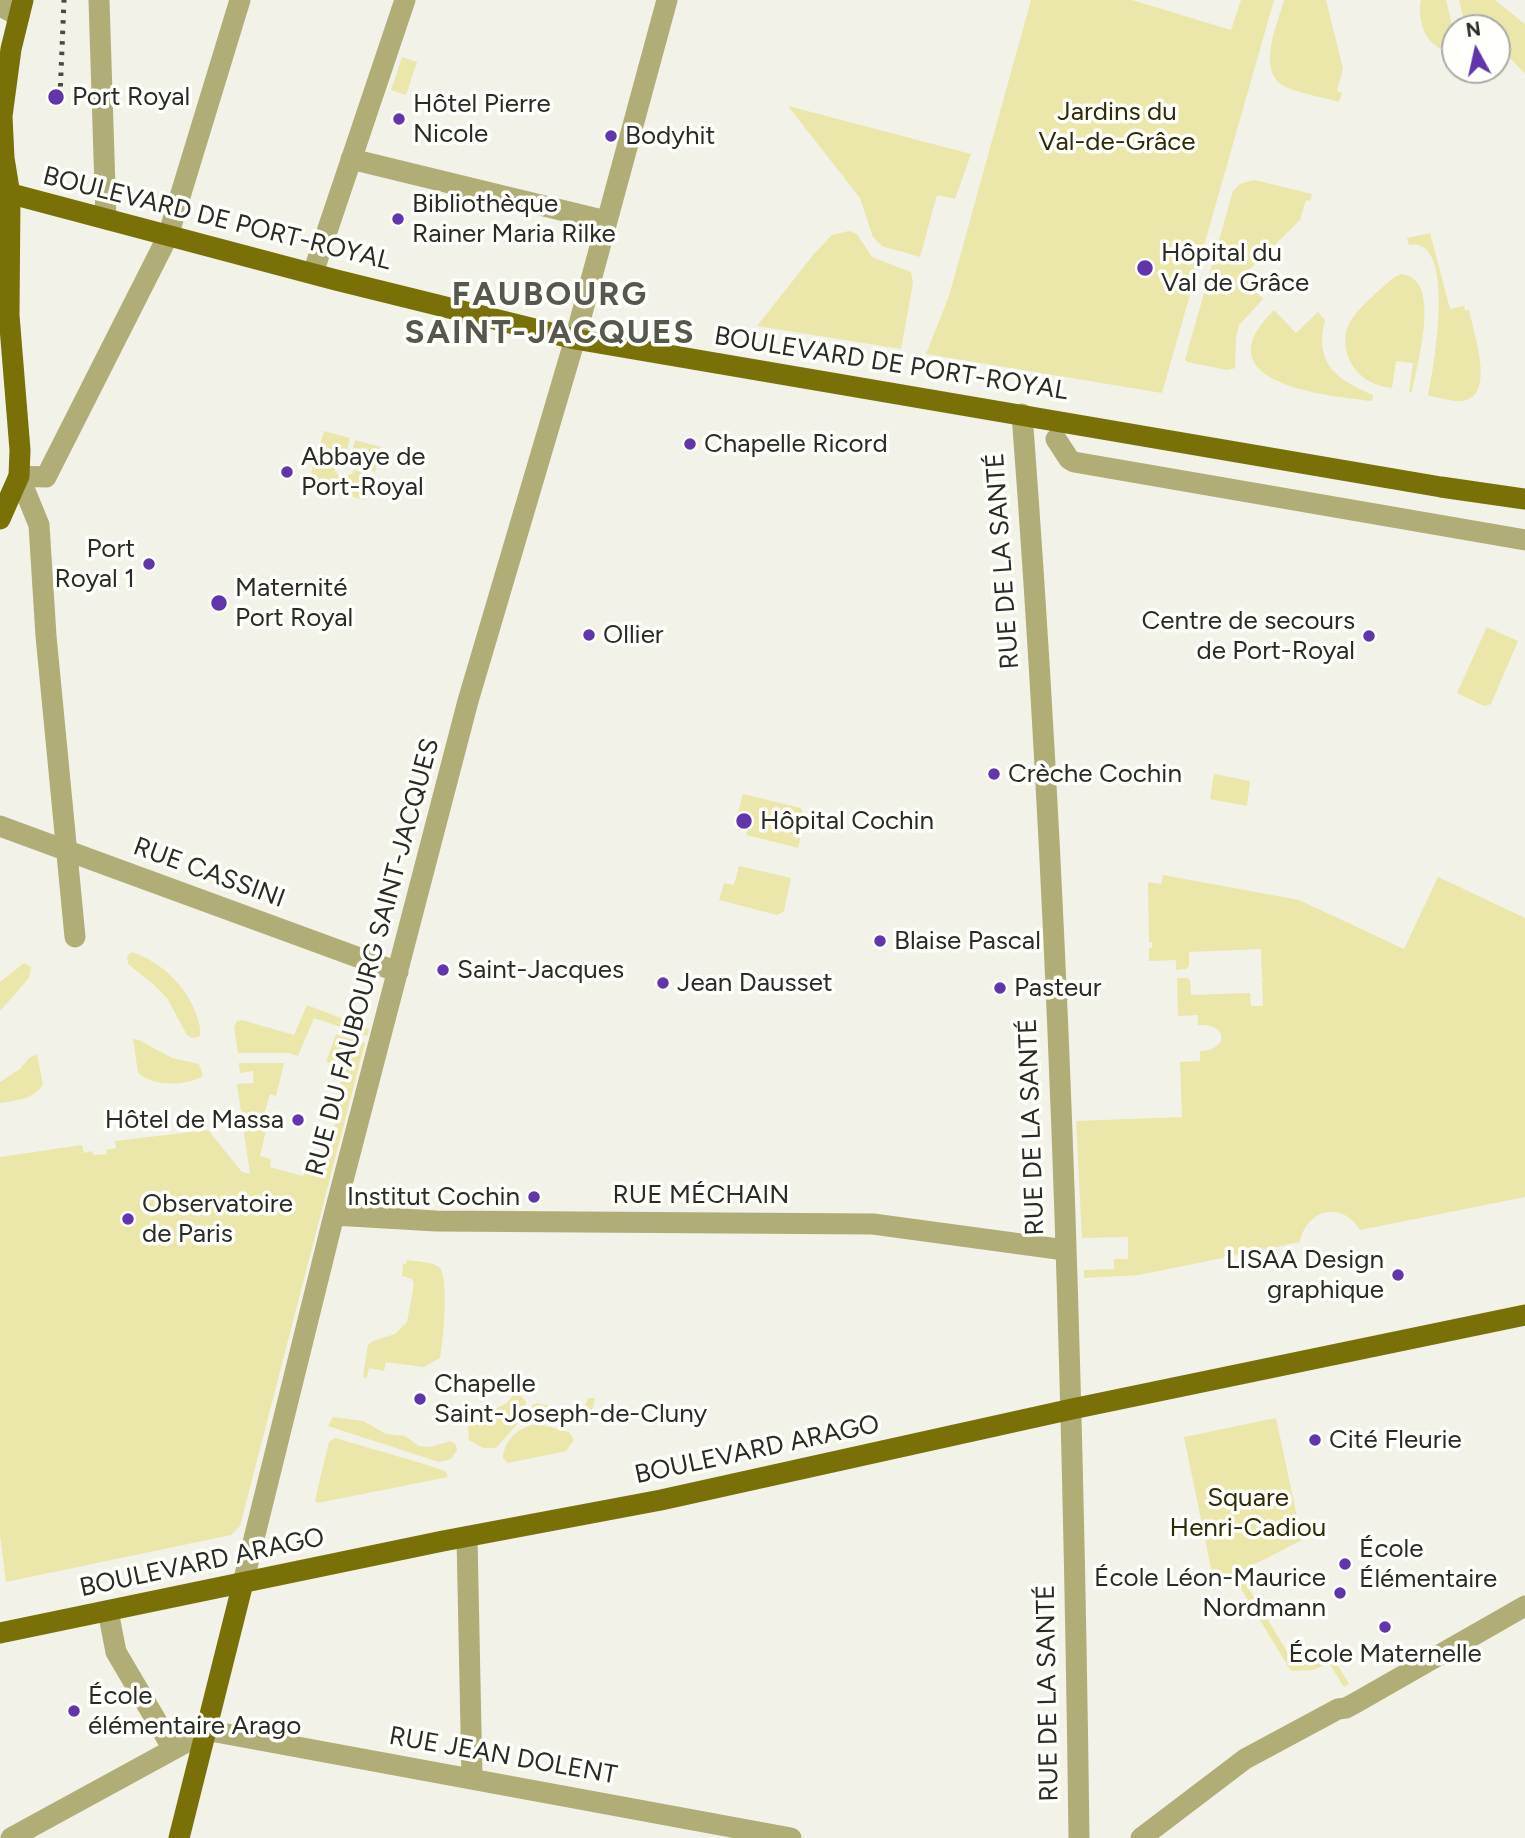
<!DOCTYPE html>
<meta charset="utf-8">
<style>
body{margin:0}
#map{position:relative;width:1525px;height:1838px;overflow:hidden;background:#f2f2e8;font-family:Figtree,sans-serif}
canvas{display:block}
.north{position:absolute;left:1441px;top:14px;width:70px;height:70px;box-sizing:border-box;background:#fffffb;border:2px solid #aaaaa6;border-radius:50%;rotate:352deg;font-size:19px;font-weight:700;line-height:28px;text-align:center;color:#2a2a26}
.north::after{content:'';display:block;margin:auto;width:24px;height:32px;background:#6136ad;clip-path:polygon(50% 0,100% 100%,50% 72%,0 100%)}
</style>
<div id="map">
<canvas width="1525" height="1838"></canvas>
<div class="north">N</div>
</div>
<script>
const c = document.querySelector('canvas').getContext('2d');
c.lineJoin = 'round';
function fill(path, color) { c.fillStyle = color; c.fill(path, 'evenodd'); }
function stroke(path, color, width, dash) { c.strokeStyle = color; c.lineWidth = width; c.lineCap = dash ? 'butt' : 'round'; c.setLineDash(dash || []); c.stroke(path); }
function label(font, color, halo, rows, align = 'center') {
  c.font = font + ' Figtree,sans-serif'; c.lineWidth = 7; c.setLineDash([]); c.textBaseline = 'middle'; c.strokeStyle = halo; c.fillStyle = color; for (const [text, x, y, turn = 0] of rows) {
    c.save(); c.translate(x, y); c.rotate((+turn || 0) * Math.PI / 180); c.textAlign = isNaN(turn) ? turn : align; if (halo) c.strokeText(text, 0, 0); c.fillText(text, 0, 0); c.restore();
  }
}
fill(new Path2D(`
 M1031,0H1132L1231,30L1241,0H1274L1162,393L926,354L949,296Z
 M1284,0H1326L1343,69L1337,91L1342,93L1339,102C1322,97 1302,94 1286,87C1255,72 1278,23 1284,0Z
 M1421,0H1446L1455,38L1451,48L1446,50C1425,46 1417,19 1421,0Z
 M1459,0H1495L1525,24V74L1497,44V28H1466Z
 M402,57L417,62L406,95L391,90Z
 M788,106L971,154L955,199L937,195L920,257L882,246L873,237L860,198Z
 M1254,180L1312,194L1310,201L1306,200L1300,220L1243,276L1263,299L1239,325L1236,337L1235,368L1227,370L1187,362L1185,360L1233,191L1240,184Z
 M849,231L857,234L872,257L911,272L913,283L901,349L757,326L814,254L832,235Z
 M1430,233L1450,309L1464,306L1465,311L1469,310C1473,331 1497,397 1462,401C1451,402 1438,397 1428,396C1433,371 1458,235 1409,245L1407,238Z
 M1401,274C1443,277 1417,365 1412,392H1409L1413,363L1396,361L1392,388C1386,387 1380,386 1375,384C1349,374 1335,340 1354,316C1365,302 1380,290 1393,278Z
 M1274,310L1296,333L1318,312L1325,320C1314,363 1335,379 1373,395V399L1371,401C1323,395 1200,383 1274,310Z
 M324,431L350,438L346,454L336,458L335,461L317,455Z
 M355,440L381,447L375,472L356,467L357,464L351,456Z
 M315,459L334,464L333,467L339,476L335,491L308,484Z
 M354,470L372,475L365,500L339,493L343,477L353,473Z
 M1487,627L1518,641L1491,704L1484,706L1457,693Z
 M1214,774L1250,781L1247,806L1210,799Z
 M743,794L801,808L802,811L806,815L798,848L746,835L750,816L738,813Z
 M739,866L791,878L784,911L777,915L719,900L724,883L734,885Z
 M1163,875L1299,900L1404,949L1438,877L1525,918V1197L1360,1230C1342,1200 1306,1209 1300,1242L1139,1275L1084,1278V1270L1114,1269V1259H1128V1237L1082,1238L1076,1121L1182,1117L1180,1062L1200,1061V1051C1230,1050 1228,1023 1198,1025V1015L1178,1016L1177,978H1187L1190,980L1191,995L1250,993L1251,1006H1263L1262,980H1264L1262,978L1261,949L1189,952V966L1186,969L1176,970V960L1149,961V948H1152V942H1149L1148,882L1161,884Z
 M132,952C161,962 187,986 197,1016C199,1024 202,1030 199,1037L192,1038L187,1035L167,998L152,983L128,964L127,956Z
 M24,963L31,967L29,978L0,1011V982Z
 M307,1005L369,1029L367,1036L314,1018L298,1056L289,1053H238L234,1027L237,1021L242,1020L294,1035Z
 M336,1034L365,1043L240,1526L231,1535L6,1582L0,1535V1157L82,1145L84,1153L92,1151L94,1155L106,1154V1150L116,1148L115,1141L208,1130L242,1172L250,1174L237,1084L254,1083L253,1071L240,1073L239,1063H284L276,1096L270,1094L260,1128L266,1130L260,1156L271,1159L270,1167L303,1176L306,1170L317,1173L325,1145L329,1146L338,1112L333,1110L344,1071L334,1068V1065L326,1062Z
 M133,1039L139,1040L172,1058L199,1064L203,1076C186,1086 153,1087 138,1073Z
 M37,1054L43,1085C31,1100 18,1100 0,1103V1082L20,1069L29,1058Z
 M407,1260C416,1262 433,1261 440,1268C449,1280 443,1343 440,1358L423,1367L386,1362L384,1371L369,1368L367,1377L364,1378L363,1376L368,1345L373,1341L395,1334L407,1322L414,1284L412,1279L402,1276L403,1264H406Z
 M520,1395L526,1402V1414L496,1448H483L469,1440L468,1428C479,1405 501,1415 512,1396Z
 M590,1398H595L589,1422L562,1415L560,1424L536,1419L530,1414L532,1405L537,1403L582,1415L587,1400Z
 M333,1417L363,1421L386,1434L405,1436L419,1446L431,1447L451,1441L456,1445L457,1450L451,1459L439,1462L328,1426Z
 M1276,1418L1302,1540L1239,1572L1294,1663H1309L1331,1654L1349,1684L1344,1687L1329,1663L1313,1670L1291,1671L1233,1576L1212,1573L1184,1437Z
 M539,1424L569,1432L574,1440L566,1451L508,1463L503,1458C504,1439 521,1425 539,1424Z
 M335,1438L434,1467L446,1472L448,1477L317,1503L315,1500L329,1442Z`), '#ebe6aa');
stroke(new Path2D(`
 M99,0L106,219
 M0,6L19,16
 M351,159L606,221
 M313,273L405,0
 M1022,414C1058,888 1073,1363 1079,1838
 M1056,439L1069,459L1074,462L1525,540
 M0,826L398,972
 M75,937L46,636L39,525L19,476L46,477L168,236L240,0
 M334,1215L436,1221L873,1224L1065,1250
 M467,1537L472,1779
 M243,1583L334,1215L468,701L575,339L667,0
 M108,1611L116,1652L173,1749
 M11,1838L205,1732H216L791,1838
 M1141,1838L1245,1759L1338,1709L1346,1708L1357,1702L1525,1606`), '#b1ad76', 21);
stroke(new Path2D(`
 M0,191L336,280L575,339L1441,487L1525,499
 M0,519L19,476L20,450L9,315L10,195L4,158L2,116L11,49L23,0
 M0,1633L443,1541L661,1500L1072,1409L1525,1315
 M179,1838L243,1583`), '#797108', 21);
stroke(new Path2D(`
 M60,97L64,0`), '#4a4a45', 5, [3.5, 7]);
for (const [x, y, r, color] of [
 [56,97,9,"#6136ad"],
 [399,119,7,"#6136ad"],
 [611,136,7,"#6136ad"],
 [398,219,7,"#6136ad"],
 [1145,268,9,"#6136ad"],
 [690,444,7,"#6136ad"],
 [287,472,7,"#6136ad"],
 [149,564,7,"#6136ad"],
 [219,603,9,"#6136ad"],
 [589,635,7,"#6136ad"],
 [1369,636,7,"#6136ad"],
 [994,774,7,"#6136ad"],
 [744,821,9,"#6136ad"],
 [880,941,7,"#6136ad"],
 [443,970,7,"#6136ad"],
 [663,983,7,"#6136ad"],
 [1000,988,7,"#6136ad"],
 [298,1120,7,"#6136ad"],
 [534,1197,7,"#6136ad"],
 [128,1219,7,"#6136ad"],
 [1398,1275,7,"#6136ad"],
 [420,1399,7,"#6136ad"],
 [1315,1440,7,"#6136ad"],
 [1345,1564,7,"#6136ad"],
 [1340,1593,7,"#6136ad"],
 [1385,1627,7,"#6136ad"],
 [74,1711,7,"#6136ad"]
]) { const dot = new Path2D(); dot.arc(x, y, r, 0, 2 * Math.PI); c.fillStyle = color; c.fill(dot); stroke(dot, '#fffffb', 2.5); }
label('26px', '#2a2a26', '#fffffb', [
 ["Port Royal",72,97],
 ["Hôtel Pierre",413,104],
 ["Nicole",413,134],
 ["Bodyhit",625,136],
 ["Bibliothèque",412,204],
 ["Rainer Maria Rilke",412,234],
 ["Hôpital du",1161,253],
 ["Val de Grâce",1161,283],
 ["Chapelle Ricord",704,444],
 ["Abbaye de",301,457],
 ["Port-Royal",301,487],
 ["Port",135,549,"right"],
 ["Royal 1",135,579,"right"],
 ["Maternité",235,588],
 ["Port Royal",235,618],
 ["Centre de secours",1355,621,"right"],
 ["de Port-Royal",1355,651,"right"],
 ["Ollier",603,635],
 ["Crèche Cochin",1008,774],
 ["Hôpital Cochin",760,821],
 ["Blaise Pascal",894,941],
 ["Saint-Jacques",457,970],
 ["Jean Dausset",677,983],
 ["Pasteur",1014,988],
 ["Hôtel de Massa",284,1120,"right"],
 ["Institut Cochin",520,1197,"right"],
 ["Observatoire",142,1204],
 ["de Paris",142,1234],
 ["LISAA Design",1384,1260,"right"],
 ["graphique",1384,1290,"right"],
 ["Chapelle",434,1384],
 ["Saint-Joseph-de-Cluny",434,1414],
 ["Cité Fleurie",1329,1440],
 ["École",1359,1549],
 ["Élémentaire",1359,1579],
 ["École Léon-Maurice",1326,1578,"right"],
 ["Nordmann",1326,1608,"right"],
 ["École Maternelle",1385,1654,"center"],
 ["École",88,1696],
 ["élémentaire Arago",88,1726]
], 'left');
label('26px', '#2f2b06', '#fffffb', [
 ["Jardins du",1117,112],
 ["Val-de-Grâce",1117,142],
 ["Square",1248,1498],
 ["Henri-Cadiou",1248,1528]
]);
label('26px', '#2a2a26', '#fffffb', [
 ["BOULEVARD DE PORT-ROYAL",217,219,14],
 ["BOULEVARD DE PORT-ROYAL",891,364,9],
 ["RUE DE LA SANTÉ",1003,561,-94],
 ["RUE CASSINI",209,873,20],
 ["RUE DU FAUBOURG SAINT-JACQUES",373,957,-75],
 ["RUE DE LA SANTÉ",1032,1127,-92],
 ["RUE MÉCHAIN",701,1195],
 ["BOULEVARD ARAGO",757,1450,-12],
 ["BOULEVARD ARAGO",202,1563,-12],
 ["RUE DE LA SANTÉ",1048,1693,-91],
 ["RUE JEAN DOLENT",503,1756,10]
]);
c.letterSpacing = '2px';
label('bold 33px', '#57574e', '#fffffb', [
 ["FAUBOURG",550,295],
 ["SAINT-JACQUES",550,333]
]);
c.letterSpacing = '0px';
</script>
